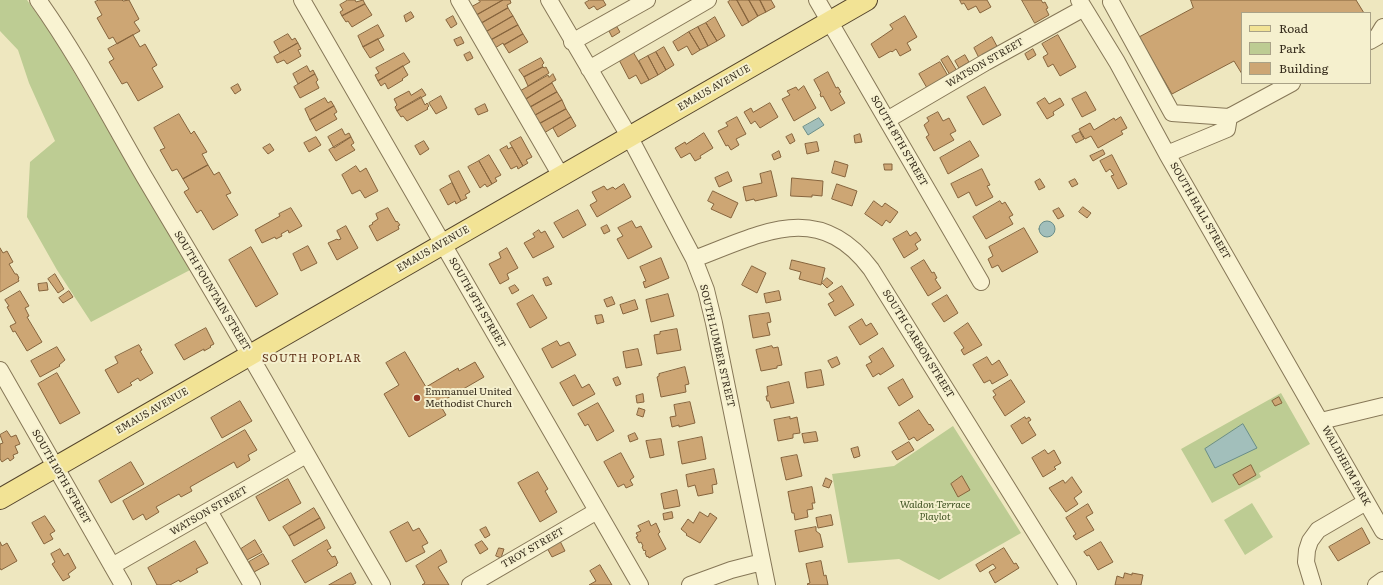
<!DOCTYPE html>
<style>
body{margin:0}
#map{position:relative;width:1383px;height:585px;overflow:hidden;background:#eee7bf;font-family:Literata,serif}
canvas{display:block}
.legend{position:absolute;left:1241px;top:12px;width:130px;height:72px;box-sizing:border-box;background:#f5f0ce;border:1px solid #a9a287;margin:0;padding:5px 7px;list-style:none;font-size:12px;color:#362c1c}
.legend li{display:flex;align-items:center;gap:8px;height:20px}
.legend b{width:20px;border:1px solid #a9a287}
</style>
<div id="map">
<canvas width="1383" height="585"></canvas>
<ul class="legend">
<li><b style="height:5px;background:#f2e395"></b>Road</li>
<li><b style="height:11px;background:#bdcc93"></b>Park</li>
<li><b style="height:11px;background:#cda674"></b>Building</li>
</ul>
</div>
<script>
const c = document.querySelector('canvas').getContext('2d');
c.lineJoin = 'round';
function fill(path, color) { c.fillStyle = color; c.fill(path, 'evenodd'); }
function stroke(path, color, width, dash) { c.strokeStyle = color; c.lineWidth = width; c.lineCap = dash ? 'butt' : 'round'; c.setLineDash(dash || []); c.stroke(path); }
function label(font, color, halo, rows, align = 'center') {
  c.font = font + ' Literata,serif'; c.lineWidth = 4; c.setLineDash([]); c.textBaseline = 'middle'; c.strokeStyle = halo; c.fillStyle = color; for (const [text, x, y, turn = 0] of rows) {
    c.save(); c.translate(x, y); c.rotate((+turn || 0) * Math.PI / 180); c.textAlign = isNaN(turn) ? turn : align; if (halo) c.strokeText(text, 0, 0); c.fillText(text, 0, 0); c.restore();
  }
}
fill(new Path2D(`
 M0,0H27L54,38L190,270L91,322L57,270L27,217L30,162L55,141L29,83L18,50L0,31Z
 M1281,393L1310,444L1259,473L1261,477L1212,503L1181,449Z
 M953,426L1021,533L939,580L899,559L848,563L832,474L894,466Z
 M1252,503L1273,537L1245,555L1224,520Z`), '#bdcc93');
const water = new Path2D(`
 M819,118L824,125L808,135L803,127Z
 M1039 229a8 8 0 1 1 16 0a8 8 0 1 1-16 0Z
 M1243,424L1257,448L1215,468L1205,449Z`);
fill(water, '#a2bfbb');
stroke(water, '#698d89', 1);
const building = new Path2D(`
 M99,0H122L123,1L129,0L139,19L134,22L140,31L117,44L113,37L109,39L97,18L102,15L95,2Z
 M348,0H355L356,2L363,0L365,4L342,16L340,12L343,10L340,5Z
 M479,0H503L475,16L471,7L480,2Z
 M503,0H510L511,3L507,5L508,8L480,24L475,16Z
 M590,0H603L606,5L597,10L594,6L589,9L585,3Z
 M731,0H737L749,22L742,26L728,2Z
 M737,0H749L758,16L749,22Z
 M749,0H760L766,12L758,16Z
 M760,0H771L775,7L766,12Z
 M960,0H987L991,7L980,13L976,6L968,10L964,3L962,4Z
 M1022,0H1041L1043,3L1045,2L1048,8L1046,9L1049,15L1035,23Z
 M1191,0H1356L1364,13H1242V74L1234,61L1172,94L1139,37L1193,8Z
 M365,4L372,15L352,27L348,21L346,22L342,16Z
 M508,8L513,16L484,33L480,24Z
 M411,12L414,17L406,22L404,16Z
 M453,16L457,24L451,28L446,20Z
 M513,16L518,25L491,40L486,32Z
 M905,16L917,37L907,43L911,50L900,56L896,49L892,52L891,51L879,58L871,44L893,29L890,25Z
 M715,17L725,36L717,41L706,23Z
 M706,23L717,41L708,46L698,27Z
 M378,25L384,36L363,47L358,36Z
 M518,25L523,34L504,45L503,43L495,48L491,40Z
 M617,27L620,32L612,37L609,31Z
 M698,27L708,46L700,50L689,32Z
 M689,32L700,50L692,55L687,46L678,51L673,42Z
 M288,34L292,40L295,38L298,43L280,53L274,42Z
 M523,34L528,42L509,53L504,45Z
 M133,35L140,47L145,44L157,65L152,68L163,87L138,101L127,82L122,84L109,62L114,59L108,49Z
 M1058,35L1076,67L1060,76L1053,64L1048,67L1043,57L1048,54L1042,44Z
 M461,37L464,43L457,46L454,40Z
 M992,37L999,50L980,60L974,48Z
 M378,39L384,50L370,58L363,47Z
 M298,43L301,49L298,50L301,56L287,64L284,60L277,63L274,57Z
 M664,47L674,65L666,70L656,52Z
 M1033,49L1036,55L1028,60L1025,54Z
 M632,50L649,80L641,84L636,75L629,79L618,58Z
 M470,52L473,58L467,61L464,55Z
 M656,52L666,70L658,75L648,56Z
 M404,53L410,62L378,81L375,75L379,73L376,68Z
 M965,55L969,62L959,68L955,61Z
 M648,56L658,75L649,80L639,61Z
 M948,56L957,71L950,75L941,60Z
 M541,58L544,63L542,65L543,67L524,77L519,70Z
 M940,62L948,76L927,88L919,74Z
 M307,66L310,72L313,70L315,74L298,84L293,74Z
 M403,66L408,75L402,79L403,80L388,89L385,83L381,86L378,81Z
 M543,67L544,68L546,67L549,73L528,86L524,77Z
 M828,72L836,88L838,87L841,92L839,93L845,103L831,111L823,96L821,97L820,94L821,93L814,80Z
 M315,74L318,80L316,82L319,88L300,98L294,87Z
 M553,74L556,80L552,82V83L523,101L518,92L548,75L549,77Z
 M552,83L557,92L527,109L523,101Z
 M238,84L241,90L235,94L231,88Z
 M804,86L816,108L794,121L782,99L790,95L787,91L796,87L798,90Z
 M985,87L1001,115L983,125L967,97Z
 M422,89L426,95L397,111L395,107L397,105L394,99L409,91L411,95Z
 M557,92L562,100L532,117L527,109Z
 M1086,92L1096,110L1082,117L1072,99Z
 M441,96L447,108L436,114L429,103Z
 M421,97L425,105L427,103L429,106L427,108L428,109L407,121L403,116L401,117L397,111Z
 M325,98L328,103L331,101L334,106L310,120L305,109Z
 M1045,98L1049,104L1060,98L1064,105L1053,112L1054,115L1047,119L1037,103Z
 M562,100L566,109L539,124L534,116Z
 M770,103L778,117L760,128L755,121L751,124L744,112L751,108L753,112Z
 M485,104L488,111L478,115L475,109Z
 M334,106L337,112L334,114L337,119L316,131L310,120Z
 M566,109L571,117L544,133L539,124Z
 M938,112L943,121L949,118L956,131L950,134L954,140L934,151L926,137L929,135L924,125L929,121L927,118Z
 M179,114L191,134L194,131L207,152L202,154L208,165L183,179L177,169L172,171L160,150L165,148L154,128Z
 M571,117L576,126L558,137L553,128Z
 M737,117L746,134L736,139L739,145L731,150L728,145L726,146L718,131L728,126L726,123Z
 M1121,117L1127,128L1121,131L1123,134L1098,148L1091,136L1085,139L1079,129L1090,123L1094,130L1114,118L1115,120Z
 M342,129L345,135L349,133L351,137L334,148L328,137Z
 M1080,132L1084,139L1076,143L1072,136Z
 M704,133L713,148L700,156L701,158L695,161L690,153L681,158L675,148L685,142L686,144Z
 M792,134L795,141L790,144L786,137Z
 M860,134L862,142L855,143L854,136Z
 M316,137L321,145L309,152L304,143Z
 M351,137L354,143L351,145L355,150L336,161L329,150Z
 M521,137L532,157L526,160L528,163L523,166L510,143Z
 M424,141L429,149L420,155L415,146Z
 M970,141L979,156L948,174L940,158Z
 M817,142L819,151L807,154L805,144Z
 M270,144L274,150L268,154L263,148Z
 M507,146L508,149L512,147L523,166L518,169L517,166L511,169L500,150Z
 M1103,150L1105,154L1093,161L1090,156Z
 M779,151L781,157L774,160L772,155Z
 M489,155L501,175L495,178L497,181L492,184L479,161Z
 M1112,155L1127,184L1118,189L1111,176L1114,175L1110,169L1106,172L1100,161Z
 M479,161L492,184L487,187L485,184L480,188L468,167Z
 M835,161L848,165L845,177L832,173Z
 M884,164H892V170H885Z
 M208,165L214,175L219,172L231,193L226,195L238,215L213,230L201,210L197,213L184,192L189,189L183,179Z
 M356,166L360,172L366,168L378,191L365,198L360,190L352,194L342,175Z
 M982,169L990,185L987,186L993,197L976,206L969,192L958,198L951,184Z
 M459,171L470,192L465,195L467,198L461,201L449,176Z
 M771,171L777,196L755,201L754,199L746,201L743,187L762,183L760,174Z
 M728,172L732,181L719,187L715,178Z
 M792,178L823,181L822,196L812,195V197L791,196Z
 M1040,179L1045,187L1039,190L1035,182Z
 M1075,179L1078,184L1072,187L1069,182Z
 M452,183L461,201L456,204L455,201L448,205L440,190Z
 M624,184L631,197L597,217L590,205L597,201L592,192L604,186L607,190L613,187L615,189Z
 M837,184L857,191L852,206L832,199Z
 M713,191L738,203L731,218L711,209L714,204L708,201Z
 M874,201L882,207L885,203L898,212L890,223L886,220L882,226L865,214Z
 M1000,201L1002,204L1005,202L1013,215L1009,217L1013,224L986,239L973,217Z
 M1083,207L1091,213L1087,218L1079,212Z
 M291,208L302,226L289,233L288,230L281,234L282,236L276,239L275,237L262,243L255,230L280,216L279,214Z
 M388,208L396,222L397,221L400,225L398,226L399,229L377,241L369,226L373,224L372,223L378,219L376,214Z
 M1059,208L1064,216L1058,219L1053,211Z
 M578,210L586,225L563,238L554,223Z
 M632,221L636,228L641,226L652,247L628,259L617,239L623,236L618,228Z
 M607,225L610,231L604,234L601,228Z
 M346,226L358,248L337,260L328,243L337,239L338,240L341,239L337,231Z
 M1024,228L1038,252L1002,272L998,265L992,268L988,259L993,256L989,247Z
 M539,230L541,233L545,231L554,247L533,258L524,243L535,237L533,234Z
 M907,231L910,236L916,232L921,240L915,244L918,249L904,258L893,239Z
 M308,246L317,263L301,271L293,254Z
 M251,247L278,294L256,307L229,260Z
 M0,248L3,253L7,251L13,262L9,264L15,274H17L19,278L18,279L19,281L0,292Z
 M507,248L518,268L507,274L509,279L500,284L489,264L501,258L499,253Z
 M661,258L669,278L645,288L643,282L646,281L640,267Z
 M792,260L825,268L821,285L799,279L801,272L790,269Z
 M924,260L932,273L934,272L937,278L935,279L941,288L928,296L911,268Z
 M752,266L766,273L757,293L742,285Z
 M55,274L64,289L58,293L48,279Z
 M548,277L552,284L546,286L543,279Z
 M827,278L833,283L827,288L822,283Z
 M47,283L48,290L39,291L38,284Z
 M515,285L519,290L512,294L509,288Z
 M842,286L854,305L835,316L828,304L834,301L829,294Z
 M20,291L29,306L25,308L29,316L27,317L42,342L27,351L15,331L13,332L10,326L16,323L7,307L9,306L5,300Z
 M69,291L73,297L63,303L59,298Z
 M779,291L781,300L766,303L764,294Z
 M668,294L674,316L651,322L646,300Z
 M533,295L547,318L530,328L517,304Z
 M947,295L958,313L944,322L932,304Z
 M612,297L615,304L607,307L604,300Z
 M635,300L638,309L623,314L620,305Z
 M769,313L771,322L767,323L770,335L753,338L749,316Z
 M602,315L604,322L597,324L595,316Z
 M862,319L866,326L871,323L878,334L860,345L849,327Z
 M968,323L982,345L964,355L961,350L964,348L954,333Z
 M206,328L214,344L210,346L211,347L204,351V349L184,360L175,345Z
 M677,329L681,350L657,354L654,335L660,334V332Z
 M557,341L560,346L569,342L576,355L552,368L542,349Z
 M139,345L142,350L140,351L153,373L140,381L138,378L130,383L132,385L118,393L105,370L118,363L115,357Z
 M772,346L773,348L778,347L782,365L777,366V368L761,371L756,350Z
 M57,347L65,360L59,365L60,366L40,377L31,361Z
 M883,348L894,366L880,375L879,373L873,377L866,365L872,362L869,357Z
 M638,349L642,365L626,368L623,352Z
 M405,352L426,387L458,368L459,371L475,362L484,377L439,403L446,415L409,437L384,394L399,385L386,363Z
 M837,357L840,364L832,368L828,361Z
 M987,357L992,365L999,360L1008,375L992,384L990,380L984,383L973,365Z
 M685,367L689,384L685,385L686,392L661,397L657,377L659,376V374Z
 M821,370L824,385L807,388L805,373Z
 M57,373L80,413L60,424L38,384Z
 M575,375L582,388L589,384L595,394L573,406L560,383Z
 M618,377L621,384L616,386L613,379Z
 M903,379L913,397L899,406L888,388Z
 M1011,380L1025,402L1005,416L993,397L996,395L993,391Z
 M789,382L794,403L771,408L769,401H767L766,396H768L767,387Z
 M643,394L644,402L637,403L636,396Z
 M1279,397L1282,403L1275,406L1272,401Z
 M240,401L252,421L222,438L211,418Z
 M690,402L695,423L679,427V425L672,427L670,417L676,416L674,405Z
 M598,403L614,431L597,441L588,424L585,426L578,414Z
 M639,408L645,410L643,417L637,415Z
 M919,410L929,425L930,424L934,430L917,441L914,437L909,440L899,423Z
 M790,417V419L797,417L800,433L793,434V438L778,441L774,420Z
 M1025,417L1026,419L1029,417L1031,420L1028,422L1036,435L1022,444L1011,426Z
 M245,430L257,450L248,455L250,460L237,468L234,462L190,487L192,491L181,497L179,494L156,507L159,512L146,520L143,514L133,520L123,501Z
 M7,431L11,437L16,435L20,444L15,446L18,453L13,455L14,458L10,461L8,458L2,462L0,459V444L3,443L0,435Z
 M816,432L818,441L804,443L802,434Z
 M635,433L638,439L630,442L628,436Z
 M702,437L706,459L682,464L678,442Z
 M661,439L664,455L650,458L646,441Z
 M909,442L914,450L897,460L892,452Z
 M858,447L860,456L854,458L851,449Z
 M1045,450L1048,454L1054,450L1061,463L1054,467L1056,469L1043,477L1032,458Z
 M621,453L634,477L630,480L633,485L626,488L624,484L618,487L604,462Z
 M797,455L802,476L786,480L781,458Z
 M131,462L144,484L111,503L99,481Z
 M1251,465L1256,475L1239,485L1233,475Z
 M714,469L717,484L712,485L713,493L698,496L695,485L688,487L686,475Z
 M538,472L548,489L545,491L557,512L540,522L518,483Z
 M962,476L970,490L958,497L951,484Z
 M1072,477L1082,492L1074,498L1078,504L1066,512L1049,488L1063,480L1065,483Z
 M826,478L832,481L829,488L823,486Z
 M288,479L301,503L269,521L256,497Z
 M812,487L815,503H812L813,509L807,510L808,517L795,520L794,513H792L788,492Z
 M677,490L680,506L664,509L661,494Z
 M1088,504L1093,513L1086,517L1094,530L1076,540L1073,536L1076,534L1066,518Z
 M314,508L320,518L289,536L283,527Z
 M672,512L673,518L664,520L663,514Z
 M700,512L708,517L710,513L717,518L700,543L686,535L687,534L681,529L688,519L693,523Z
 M831,515L833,525L818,528L816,518Z
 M45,516L55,531L50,534L53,539L44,544L32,523Z
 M320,518L325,528L294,546L289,536Z
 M649,521L651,526L656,523L660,532L658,534L666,549L649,558L648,556L647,557L645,553L646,552L645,550L644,551L642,547L643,546L641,542L639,543L636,537L638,536L636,533L641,531L638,526Z
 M408,522L413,531L419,528L428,543L422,546L425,552L406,562L390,532Z
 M486,527L490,535L485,538L480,530Z
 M816,527V531L820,534L823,547L799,552L795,531Z
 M1362,528L1370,543L1338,561L1329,547Z
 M255,540L262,552L247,560L241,549Z
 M327,540L331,548L327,550L332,557L335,556L338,563L336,564L337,565L305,583L292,561Z
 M195,541L208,563L196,569L198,572L180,582L179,580L170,585H157L148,568Z
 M482,541L488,549L480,554L475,545Z
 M560,541L565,551L552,557L547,548Z
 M0,542L2,546L7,543L17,561L1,570L0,568Z
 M1101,542L1113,562L1098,570L1089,555L1087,556L1084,552Z
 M499,548L504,549L501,558L496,556Z
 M1004,548L1014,564L1016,563L1019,568L995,583L989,572L996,568L993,564L980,572L976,565Z
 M60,549L64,556L68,553L76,568L68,574L70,577L63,581L52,564L55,562L51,554Z
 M441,550L447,562L438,567L449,585H422L425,583L416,566Z
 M263,554L269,564L254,572L249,562Z
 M821,561L824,576L826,575L828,585H808L807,584L810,583L806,564Z
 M600,565L612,585H589L596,581L590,571Z
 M351,573L356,583L352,585H329Z
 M1125,573L1132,575V573L1143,575L1141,585H1115L1117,576L1123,578Z`);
fill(building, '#cda674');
stroke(building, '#86643d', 1);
const minor = new Path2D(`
 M38,0C78,56 110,118 145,178C180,237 215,295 249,354C294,431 337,509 382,585
 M302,0L640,585
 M459,0L561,176
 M549,0L629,136L694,259L706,290L714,323L767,585
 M817,0L981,282
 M1079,0L1117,62L1167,154L1383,531
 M1111,2L1172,113L1229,117L1292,83
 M1370,41L1377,37L1383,27
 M572,42L647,0
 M589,69L708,0
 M887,120L986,62L1084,8
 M1167,154L1227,129L1229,117
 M694,259C761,234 818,199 871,269L1068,585
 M0,370L123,585
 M1321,421L1383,406
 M209,511L252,585
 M112,566L306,455
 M470,585L597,511
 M690,585L731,570L762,562
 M1313,585L1306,562L1307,550L1310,541L1318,530L1366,502
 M1376,585L1383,580`);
const major = new Path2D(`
 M0,499L867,0`);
stroke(minor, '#867757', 18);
stroke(major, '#54442c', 22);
stroke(minor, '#f9f3d2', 16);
stroke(major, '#f2e395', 20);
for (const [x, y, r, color] of [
 [417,398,4,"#963627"]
]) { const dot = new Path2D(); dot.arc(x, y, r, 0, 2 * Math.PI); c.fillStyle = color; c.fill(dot); stroke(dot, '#f5f0ce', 1.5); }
label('10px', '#362c1c', '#f5f0ce', [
 ["WATSON STREET",985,63,-30],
 ["EMAUS AVENUE",714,88,-30],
 ["SOUTH 8TH STREET",899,141,60],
 ["SOUTH HALL STREET",1200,211,60],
 ["EMAUS AVENUE",433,249,-30],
 ["SOUTH FOUNTAIN STREET",212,291,59],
 ["SOUTH 9TH STREET",477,303,60],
 ["SOUTH CARBON STREET",918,344,58],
 ["SOUTH LUMBER STREET",717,346,77],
 ["EMAUS AVENUE",152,411,-30],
 ["WALDHEIM PARK",1346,466,61],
 ["SOUTH 10TH STREET",61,477,60],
 ["WATSON STREET",209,511,-30],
 ["TROY STREET",533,548,-30]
]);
label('10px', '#362c1c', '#f5f0ce', [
 ["Emmanuel United",425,392],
 ["Methodist Church",425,404]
], 'left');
label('italic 10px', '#3f5222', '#f5f0ce', [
 ["Waldon Terrace",935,505],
 ["Playlot",935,517]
]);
c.letterSpacing = '1px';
label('11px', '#62351b', '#f5f0ce', [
 ["SOUTH POPLAR",312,359]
]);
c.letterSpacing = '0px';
</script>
